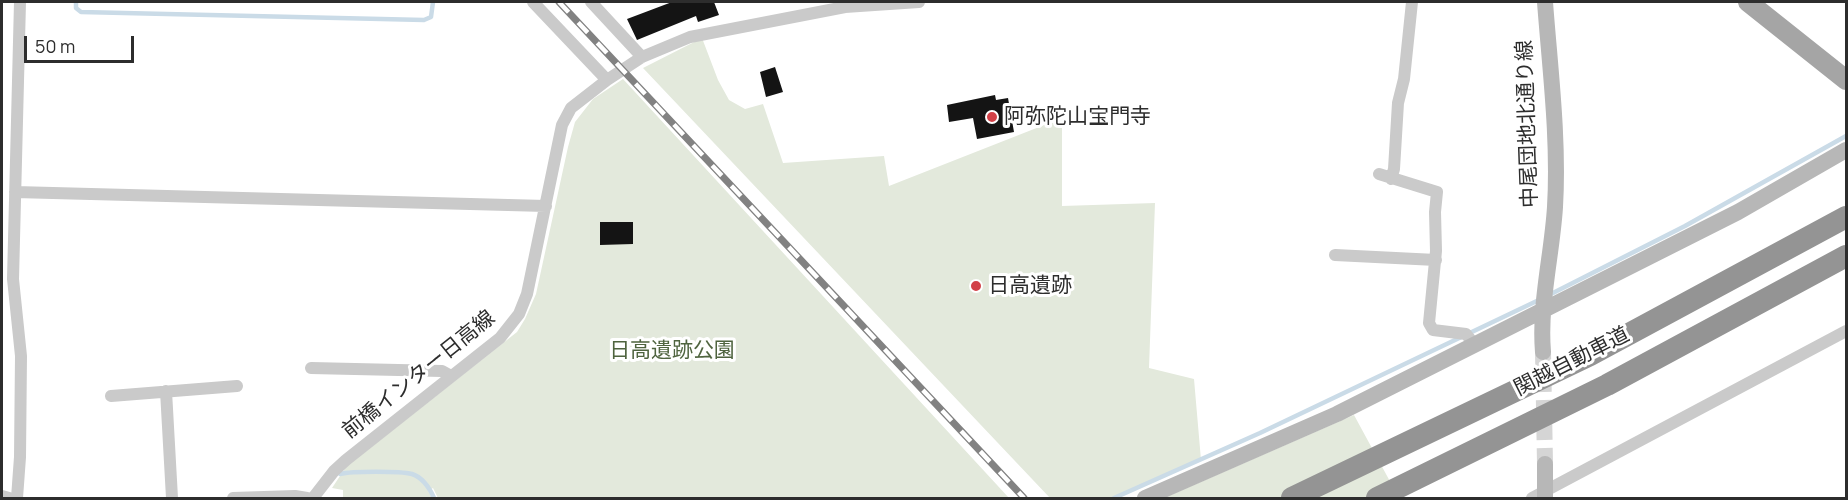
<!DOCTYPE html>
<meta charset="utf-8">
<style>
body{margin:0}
#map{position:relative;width:1848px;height:500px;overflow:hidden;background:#fff;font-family:Manrope,sans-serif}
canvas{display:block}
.frame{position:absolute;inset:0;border:3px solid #2d2d2d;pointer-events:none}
.scale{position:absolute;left:24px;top:36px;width:110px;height:27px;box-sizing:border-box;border:3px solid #2d2d2d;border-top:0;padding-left:8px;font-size:18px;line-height:21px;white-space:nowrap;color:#2d2d2d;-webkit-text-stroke:4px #fff;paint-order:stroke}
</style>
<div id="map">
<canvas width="1848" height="500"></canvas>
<div class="frame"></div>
<div class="scale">50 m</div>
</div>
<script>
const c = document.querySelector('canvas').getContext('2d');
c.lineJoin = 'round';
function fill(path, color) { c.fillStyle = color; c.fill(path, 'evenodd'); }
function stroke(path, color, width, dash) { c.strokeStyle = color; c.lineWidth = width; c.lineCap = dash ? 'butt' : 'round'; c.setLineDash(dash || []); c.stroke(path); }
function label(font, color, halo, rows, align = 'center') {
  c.font = font + ' Manrope,"Noto Sans JP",sans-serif'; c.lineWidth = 6; c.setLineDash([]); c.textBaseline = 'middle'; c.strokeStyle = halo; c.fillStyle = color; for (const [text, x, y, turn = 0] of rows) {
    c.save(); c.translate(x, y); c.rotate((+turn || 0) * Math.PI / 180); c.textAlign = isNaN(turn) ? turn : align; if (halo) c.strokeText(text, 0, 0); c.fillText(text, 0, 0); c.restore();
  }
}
fill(new Path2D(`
 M702,38L718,80L729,100L745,109L763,104L783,163L884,156L889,186L1062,118V206L1155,203L1149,368L1194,379L1201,460L1114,498H1050L643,68Z
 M623,79L1009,498H438L433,488L428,491L432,498H343V490L332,488L346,467L517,332L525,319L536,294L568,147L575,122L593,99Z
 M1354,415L1399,498H1164Z`), '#e3e9dc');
stroke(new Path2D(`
 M76,2V8L81,12L424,20L431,17L433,2
 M1549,295L1685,226L1846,136
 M340,474C352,471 400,471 412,474C424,478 430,489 434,498
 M1114,498L1260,433L1541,299`), '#cadbe7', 4.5);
fill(new Path2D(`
 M672,2H714L719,15L698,22L696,16L637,40L627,19Z
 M775,67L783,92L766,97L760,72Z
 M995,95L996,100L1008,98L1014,132L977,139L973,118L949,122L947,105Z
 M600,222H633V244L600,245Z`), '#141414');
stroke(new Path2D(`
 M1543,352L1545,464`), '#d5d5d5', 16, [16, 8]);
stroke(new Path2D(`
 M533,2L607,80
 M591,2L642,57
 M1379,174L1437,192L1435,212L1436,251L1429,323L1433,330L1466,334L1474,344
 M1391,179L1394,169L1398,103L1404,79L1412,2
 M15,192L546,206
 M1335,255L1436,260
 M311,368L442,371L451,376
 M166,391L172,498
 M111,396L237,386
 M2,496L9,498
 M17,498L20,457L21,356L13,279L20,2
 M233,498L295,496L307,498
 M313,498L334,471L346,460L500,338L519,314L527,294L562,125L571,108L607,80L642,57L690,37L845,7L919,2
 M1532,498L1846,331`), '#cacaca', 12);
stroke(new Path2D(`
 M1543,352C1539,304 1552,255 1555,207C1559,139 1550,69 1545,2
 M1545,464V498
 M1145,498L1337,414L1738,212L1846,150`), '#b7b7b7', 16);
stroke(new Path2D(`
 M1748,2L1846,80`), '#a5a5a5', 20);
stroke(new Path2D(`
 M1292,498L1590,355L1846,217
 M1377,498L1607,385L1846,256`), '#949494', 22);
const rail = new Path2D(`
 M559,2L1024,498`);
stroke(rail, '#828282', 7);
stroke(rail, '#fff', 4.5, [14]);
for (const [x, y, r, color] of [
 [992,117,6,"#d24047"],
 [976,286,6,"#d24047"]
]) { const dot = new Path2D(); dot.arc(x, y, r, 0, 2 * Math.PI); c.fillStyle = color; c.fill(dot); stroke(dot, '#fff', 2); }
label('21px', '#2d2d2d', '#fff', [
 ["阿弥陀山宝門寺",1004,117],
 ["日高遺跡",988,286]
], 'left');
label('21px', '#2d2d2d', '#fff', [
 ["中尾団地北通り線",1528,124,-92],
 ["関越自動車道",1572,362,-27],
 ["前橋インター日高線",419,375,-39]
]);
label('21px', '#4f643f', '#fff', [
 ["日高遺跡公園",672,351]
]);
</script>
